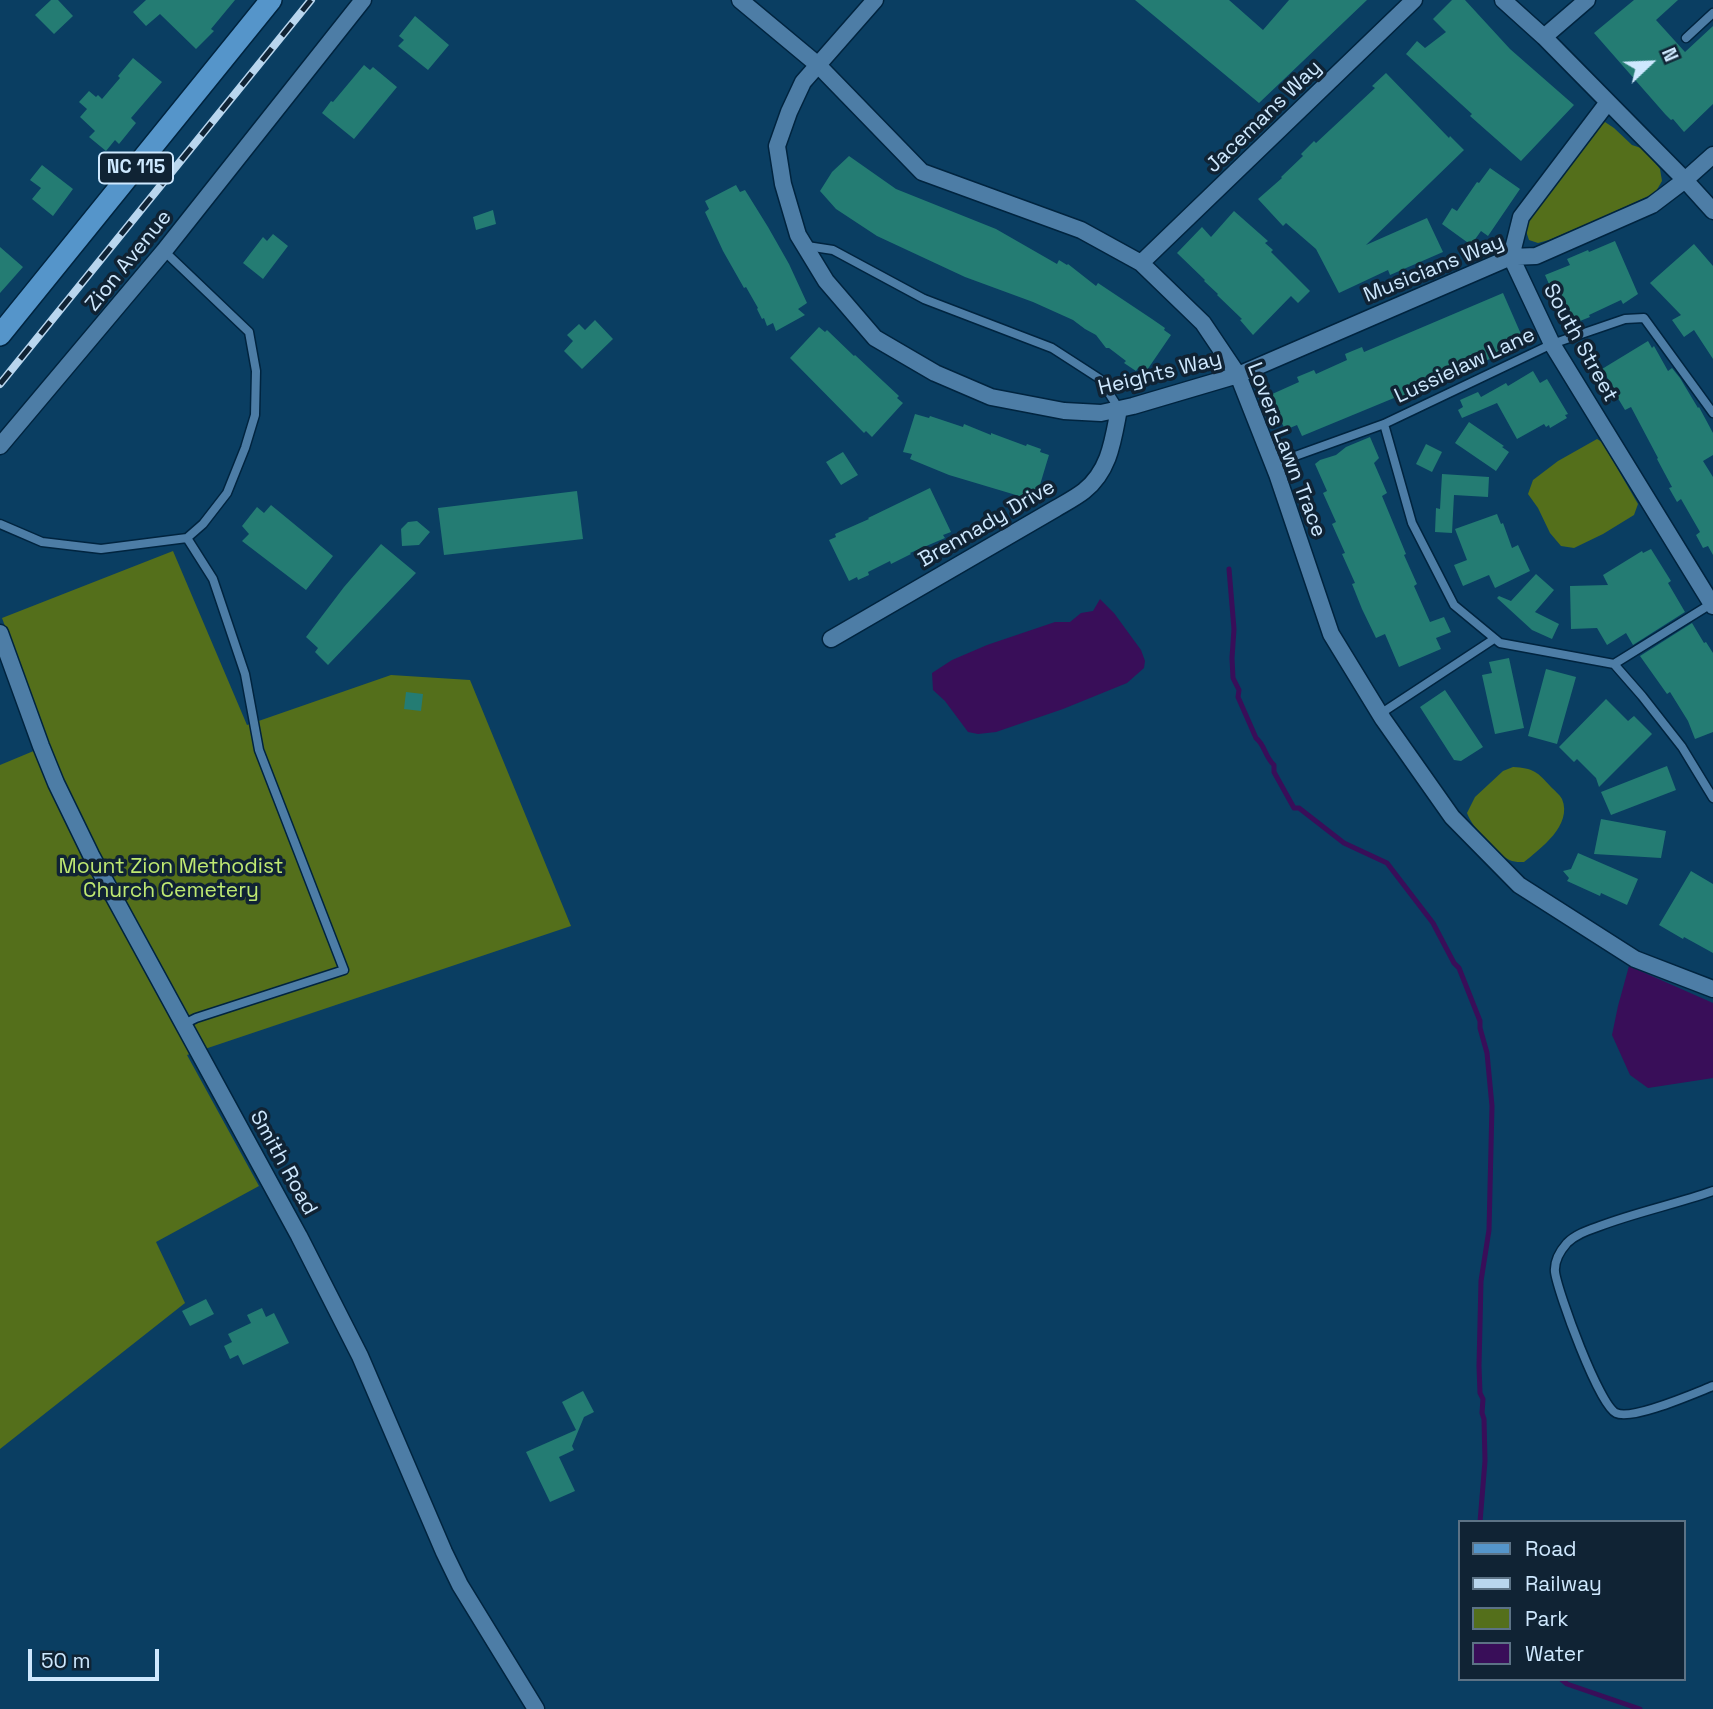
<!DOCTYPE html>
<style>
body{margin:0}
#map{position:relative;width:1713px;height:1709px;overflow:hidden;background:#0a3e62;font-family:"Space Grotesk",sans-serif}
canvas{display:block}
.legend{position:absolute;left:1458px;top:1520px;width:228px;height:161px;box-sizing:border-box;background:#102334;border:2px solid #5c7285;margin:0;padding:9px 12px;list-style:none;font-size:21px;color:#cee8fe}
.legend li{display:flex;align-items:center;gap:14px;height:35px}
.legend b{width:35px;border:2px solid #5c7285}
.north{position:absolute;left:1615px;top:28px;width:70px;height:70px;-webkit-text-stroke:5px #102334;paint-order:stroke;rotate:67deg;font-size:19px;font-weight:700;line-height:28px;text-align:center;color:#cee8fe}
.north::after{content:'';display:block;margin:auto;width:24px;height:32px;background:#cee8fe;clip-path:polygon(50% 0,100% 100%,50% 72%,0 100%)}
.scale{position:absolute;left:28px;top:1649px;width:131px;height:32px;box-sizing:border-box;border:4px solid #cee8fe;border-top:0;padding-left:9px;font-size:21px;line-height:24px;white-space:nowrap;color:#cee8fe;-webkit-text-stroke:5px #102334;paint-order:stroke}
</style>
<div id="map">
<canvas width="1713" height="1709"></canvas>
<ul class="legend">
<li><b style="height:9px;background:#5595ca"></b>Road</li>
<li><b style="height:9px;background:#b9d6ee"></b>Railway</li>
<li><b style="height:19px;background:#546f1b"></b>Park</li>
<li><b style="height:19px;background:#390e59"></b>Water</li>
</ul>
<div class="north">N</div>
<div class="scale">50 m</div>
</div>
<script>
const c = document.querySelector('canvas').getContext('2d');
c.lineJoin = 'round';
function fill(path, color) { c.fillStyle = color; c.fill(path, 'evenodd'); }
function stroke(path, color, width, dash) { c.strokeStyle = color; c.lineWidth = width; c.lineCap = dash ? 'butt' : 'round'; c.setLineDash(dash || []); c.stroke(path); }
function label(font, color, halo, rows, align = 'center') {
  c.font = font + ' "Space Grotesk",sans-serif'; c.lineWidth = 7; c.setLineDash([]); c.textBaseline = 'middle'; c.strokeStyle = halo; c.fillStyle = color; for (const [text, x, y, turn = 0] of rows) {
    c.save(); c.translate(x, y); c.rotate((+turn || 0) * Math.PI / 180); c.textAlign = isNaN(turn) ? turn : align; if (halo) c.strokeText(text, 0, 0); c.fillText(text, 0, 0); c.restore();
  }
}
fill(new Path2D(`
 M1605,122L1614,128L1632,145L1644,149L1660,169L1662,181L1655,193L1596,220L1549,240L1538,243L1529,240L1526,231L1529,221L1593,131Z
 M1597,439L1602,442L1638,504L1634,515L1603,534L1574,548L1561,546L1550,533L1538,508L1528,494L1533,480L1558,461Z
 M173,551L247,725L391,675L470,680L571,926L187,1055L259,1186L156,1242L185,1303L0,1449V765L48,745L2,618Z
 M1513,767C1533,768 1538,772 1551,787C1554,790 1560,795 1562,799C1573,825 1540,849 1524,862C1520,862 1515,862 1512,861C1497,856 1472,827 1467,813L1475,797L1503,771Z`), '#546f1b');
fill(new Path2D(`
 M1100,599L1114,613L1141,650L1145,661L1144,668L1127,683L1063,709L996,732L978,734L968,732L945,701L933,690L932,673L952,660L987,645L1055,622H1070L1081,613L1093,611Z
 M1629,966L1713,1003V1078L1648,1088L1630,1075L1612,1035L1618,1006Z`), '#390e59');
stroke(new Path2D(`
 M1229,569L1234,629L1232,658L1233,678L1239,690L1238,697L1256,738C1265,745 1265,757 1274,765V772L1294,808H1299L1344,843L1387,863L1433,923L1454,963L1459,968L1480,1021V1028L1487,1053L1492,1106L1489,1230L1481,1281L1479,1366L1480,1393L1483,1399L1482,1413L1484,1419L1485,1461L1480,1522
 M1561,1679L1567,1684L1640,1709`), '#390e59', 5);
fill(new Path2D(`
 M51,0H58L73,16L54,34L35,15Z
 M146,0H235L211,29L214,31L196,49L160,14L146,26L133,12Z
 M1135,0H1229L1263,30L1289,0H1367L1259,103Z
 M1452,0H1465L1510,49L1574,105L1521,161L1470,116L1472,114L1406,54L1417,41L1425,48L1446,32L1433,19Z
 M1634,0H1678L1656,20L1685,52L1713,26V104L1684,132L1673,119L1671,120L1665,114L1594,33Z
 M415,16L449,45L428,70L398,46L404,40L399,36Z
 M133,58L162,82L131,118L136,123L119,144L115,140L106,151L89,137L95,131L80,117L87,109L79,102L89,91L96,97L98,95L102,99L120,78L118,76Z
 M364,65L370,70L373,67L397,87L354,139L322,113L331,101L333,102Z
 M1386,73L1449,138L1450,136L1464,150L1366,245L1427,218L1443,252L1390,275L1388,270L1339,293L1316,249L1286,223L1283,226L1258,199L1282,178L1281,177L1303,156L1301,154L1314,141L1316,143L1375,88L1372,86Z
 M849,156L896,189L996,229L1057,264L1059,260L1067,265L1068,264L1096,286L1098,283L1152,319L1165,328L1164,330L1171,335L1145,373L1138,368L1136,371L1124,363L1126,361L1109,348H1106L1096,335L1085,329L1073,320L1033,302L965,277L877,236L836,209L820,191L832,172Z
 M42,165L73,189L53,216L32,199L41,188L30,180Z
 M1490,168L1520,189L1488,236L1481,231L1471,245L1442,224L1452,208L1457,211L1477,182L1479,183Z
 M736,185L740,192L745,190L768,227L789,264L807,303L798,309L805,315L776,331L773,323L767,326L764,318L762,319L757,309L758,308L746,287L744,288L723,251L705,212L709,209L705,201Z
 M493,210L496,224L476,230L473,217Z
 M1234,211L1268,241L1265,243L1273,250L1271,252L1310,291L1298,303L1291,296L1253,335L1240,320L1242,319L1217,295L1218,294L1204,281L1205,280L1177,253L1202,227L1211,237Z
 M273,234L288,246L263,279L243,263L263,237L267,241Z
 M1615,241L1638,294L1623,304L1621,300L1589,315L1590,317L1575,323L1567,309L1561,312L1545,275L1570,265L1567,259L1588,250L1589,252Z
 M1694,244L1713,266V359L1694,330L1684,337L1672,320L1681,315L1650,283Z
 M0,247L23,267L0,293Z
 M1503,293L1524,341V345L1446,377V378L1430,386L1395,399L1394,398L1302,436L1297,425L1285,430L1270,395L1299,382L1297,377L1314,370L1316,374L1347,360L1345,354L1362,347L1364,352Z
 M595,320L613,339L582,369L564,351L573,341L567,335L579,324L585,330Z
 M819,327L825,332L827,330L854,356L855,355L899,396L897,398L903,403L872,437L866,431L864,433L790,358Z
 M1648,341L1652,348L1654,346L1668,371L1672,368L1680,378L1698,408L1699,407L1713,433V455L1703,461L1713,477V555L1708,546L1703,548L1696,535L1700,532L1681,499L1677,502L1669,488L1672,487L1657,459L1658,458L1631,407L1625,410L1616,395L1617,394L1602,369Z
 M1533,371L1540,383L1547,379L1568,414L1565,415L1567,418L1550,428L1549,425L1546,427L1544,424L1517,439L1497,403L1462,418L1458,410L1463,407L1460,400L1478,392L1481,397L1506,383L1508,386Z
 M915,414L929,418L930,416L963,427L964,424L991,435V433L1026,446L1027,444L1041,449L1040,452L1049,455L1036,498L1027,495L1026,498L949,475L910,459L912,454L903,452Z
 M1469,422L1504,446L1502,447L1509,452L1496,471L1455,443Z
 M1370,437L1379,458L1374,463L1387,493L1382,496L1406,554L1404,555L1417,584L1414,586L1430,622L1444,617L1451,632L1436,638L1441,649L1399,667L1385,634L1376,638L1362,609L1352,584L1355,583L1342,554L1345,553L1332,524L1336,522L1323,493L1327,491L1315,464L1320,460L1336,455L1346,447Z
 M1426,444L1442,452L1432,472L1416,464Z
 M843,452L858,475L841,485L826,462Z
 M1442,474L1489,477L1488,497L1454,495L1452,533L1435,532L1436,508L1440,509Z
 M930,488L951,532L943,535L945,538L910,553L911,554L891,564L890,561L868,572L869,575L858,580L857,577L849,581L829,540L836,537L835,534L869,519L868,518Z
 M577,491L583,539L444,555L438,508Z
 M271,505L333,556L306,590L242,541L249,534L242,526L257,507L264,513Z
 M1497,514L1501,524L1503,523L1512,548L1518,545L1530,571L1495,588L1489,575L1463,586L1454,565L1467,560L1455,529Z
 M417,521L430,532L419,545L402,546L401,529L408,522Z
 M381,544L416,573L328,665L315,652L318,648L306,637L344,587Z
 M1651,549L1671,581L1668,583L1685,612L1633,645L1626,633L1607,645L1597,628L1571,629L1570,586L1608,585L1603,575L1642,551L1643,553Z
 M1536,574L1554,590L1535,612L1559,624L1552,639L1532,630L1497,598L1499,596L1511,601Z
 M1692,623L1704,643L1706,642L1713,653V732L1695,739L1688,721L1670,692L1667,694L1640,656Z
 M1509,658L1524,728L1495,734L1482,675L1492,673L1489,662Z
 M1546,669L1576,677L1557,744L1528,736Z
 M1445,690L1483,747L1461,761L1454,760L1420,707Z
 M406,692L423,694L421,711L404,709Z
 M1606,699L1628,721L1634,716L1652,734L1599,787L1596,778L1577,759L1574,762L1559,747Z
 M1667,766L1676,790L1611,815L1601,792Z
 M1601,819L1666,831L1661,858L1594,854Z
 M1578,853L1638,879L1627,905L1601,893L1600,896L1567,881L1569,878L1563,871L1571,869Z
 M1691,871L1713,884V953L1684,937L1683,939L1659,925Z
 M206,1299L214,1314L190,1326L182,1311Z
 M262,1308L266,1317L274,1313L289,1343L243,1365L238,1355L230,1359L224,1346L232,1342L228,1334L251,1323L247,1315Z
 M583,1391L594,1412L584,1417L572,1446L574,1450L559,1457L575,1491L550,1502L526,1452L576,1430L562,1402Z`), '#247c73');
const lane = new Path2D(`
 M1686,38L1713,13
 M807,246L833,250L924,299L1052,348L1100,379L1119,409
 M1384,424L1412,523L1454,605L1500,643L1614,664L1642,696L1682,747L1713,798
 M1273,464L1384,424L1552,344L1625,319L1644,318L1713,413
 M0,524L42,542L101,549L187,538L203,524L227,493L245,448L255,415L256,371L249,332L164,251
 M1614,664L1711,604
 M1380,714L1494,639
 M184,1024L196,1018L344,970L259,750L245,674L213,579L187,538
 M1713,1191C1676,1204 1637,1212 1600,1226C1589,1230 1576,1234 1567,1243C1560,1251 1554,1261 1555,1272C1558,1293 1599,1405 1616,1413C1632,1421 1695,1393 1713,1386`);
const street = new Path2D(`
 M740,0L818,65L922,172L1081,230L1141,263L1203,323L1238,375L1277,474L1331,634L1383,719L1452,817L1519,885L1635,959L1713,989
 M875,0L803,82L789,112L777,146L783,184L798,235L826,281L875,338L935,373L991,397L1064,411L1101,413L1133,406L1238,375L1511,257L1536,256L1652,205L1685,180L1713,155
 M1503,0L1544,37L1685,180L1713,211
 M1544,37L1587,0
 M1608,102L1521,217L1511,257L1552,344L1713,606
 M1141,263L1414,0
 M0,446L164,251L363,0
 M0,633L41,746L56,783L91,855L299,1236L360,1356L444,1552L460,1585L536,1709
 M831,639L1055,509C1065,503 1075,498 1084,491C1110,470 1113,440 1119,409`);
const primary = new Path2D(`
 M0,335L271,0`);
stroke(lane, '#00243f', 11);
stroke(street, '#00243f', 19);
stroke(primary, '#00243f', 24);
stroke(lane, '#4d7da6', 8);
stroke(street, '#4d7da6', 16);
stroke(primary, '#5595ca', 21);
const rail = new Path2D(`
 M0,384L311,0`);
stroke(rail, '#b9d6ee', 8);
stroke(rail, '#102334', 5, [16]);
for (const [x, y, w] of [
 [136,168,74]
]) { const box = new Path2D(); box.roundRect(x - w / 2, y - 15.5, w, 31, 5); c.fillStyle = '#102334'; c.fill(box); stroke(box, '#cee8fe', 2); }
label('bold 19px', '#cee8fe', null, [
 ["NC 115",136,168]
]);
label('21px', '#cee8fe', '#102334', [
 ["Jacemans Way",1264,117,-44],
 ["Zion Avenue",129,261,-51],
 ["Musicians Way",1434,269,-22],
 ["South Street",1580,343,61],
 ["Lussielaw Lane",1465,366,-25],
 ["Heights Way",1160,374,-14],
 ["Lovers Lawn Trace",1286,450,69],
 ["Brennady Drive",987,524,-30],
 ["Smith Road",283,1163,61]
]);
label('21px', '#bfe972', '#102334', [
 ["Mount Zion Methodist",171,867],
 ["Church Cemetery",171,891]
]);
</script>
